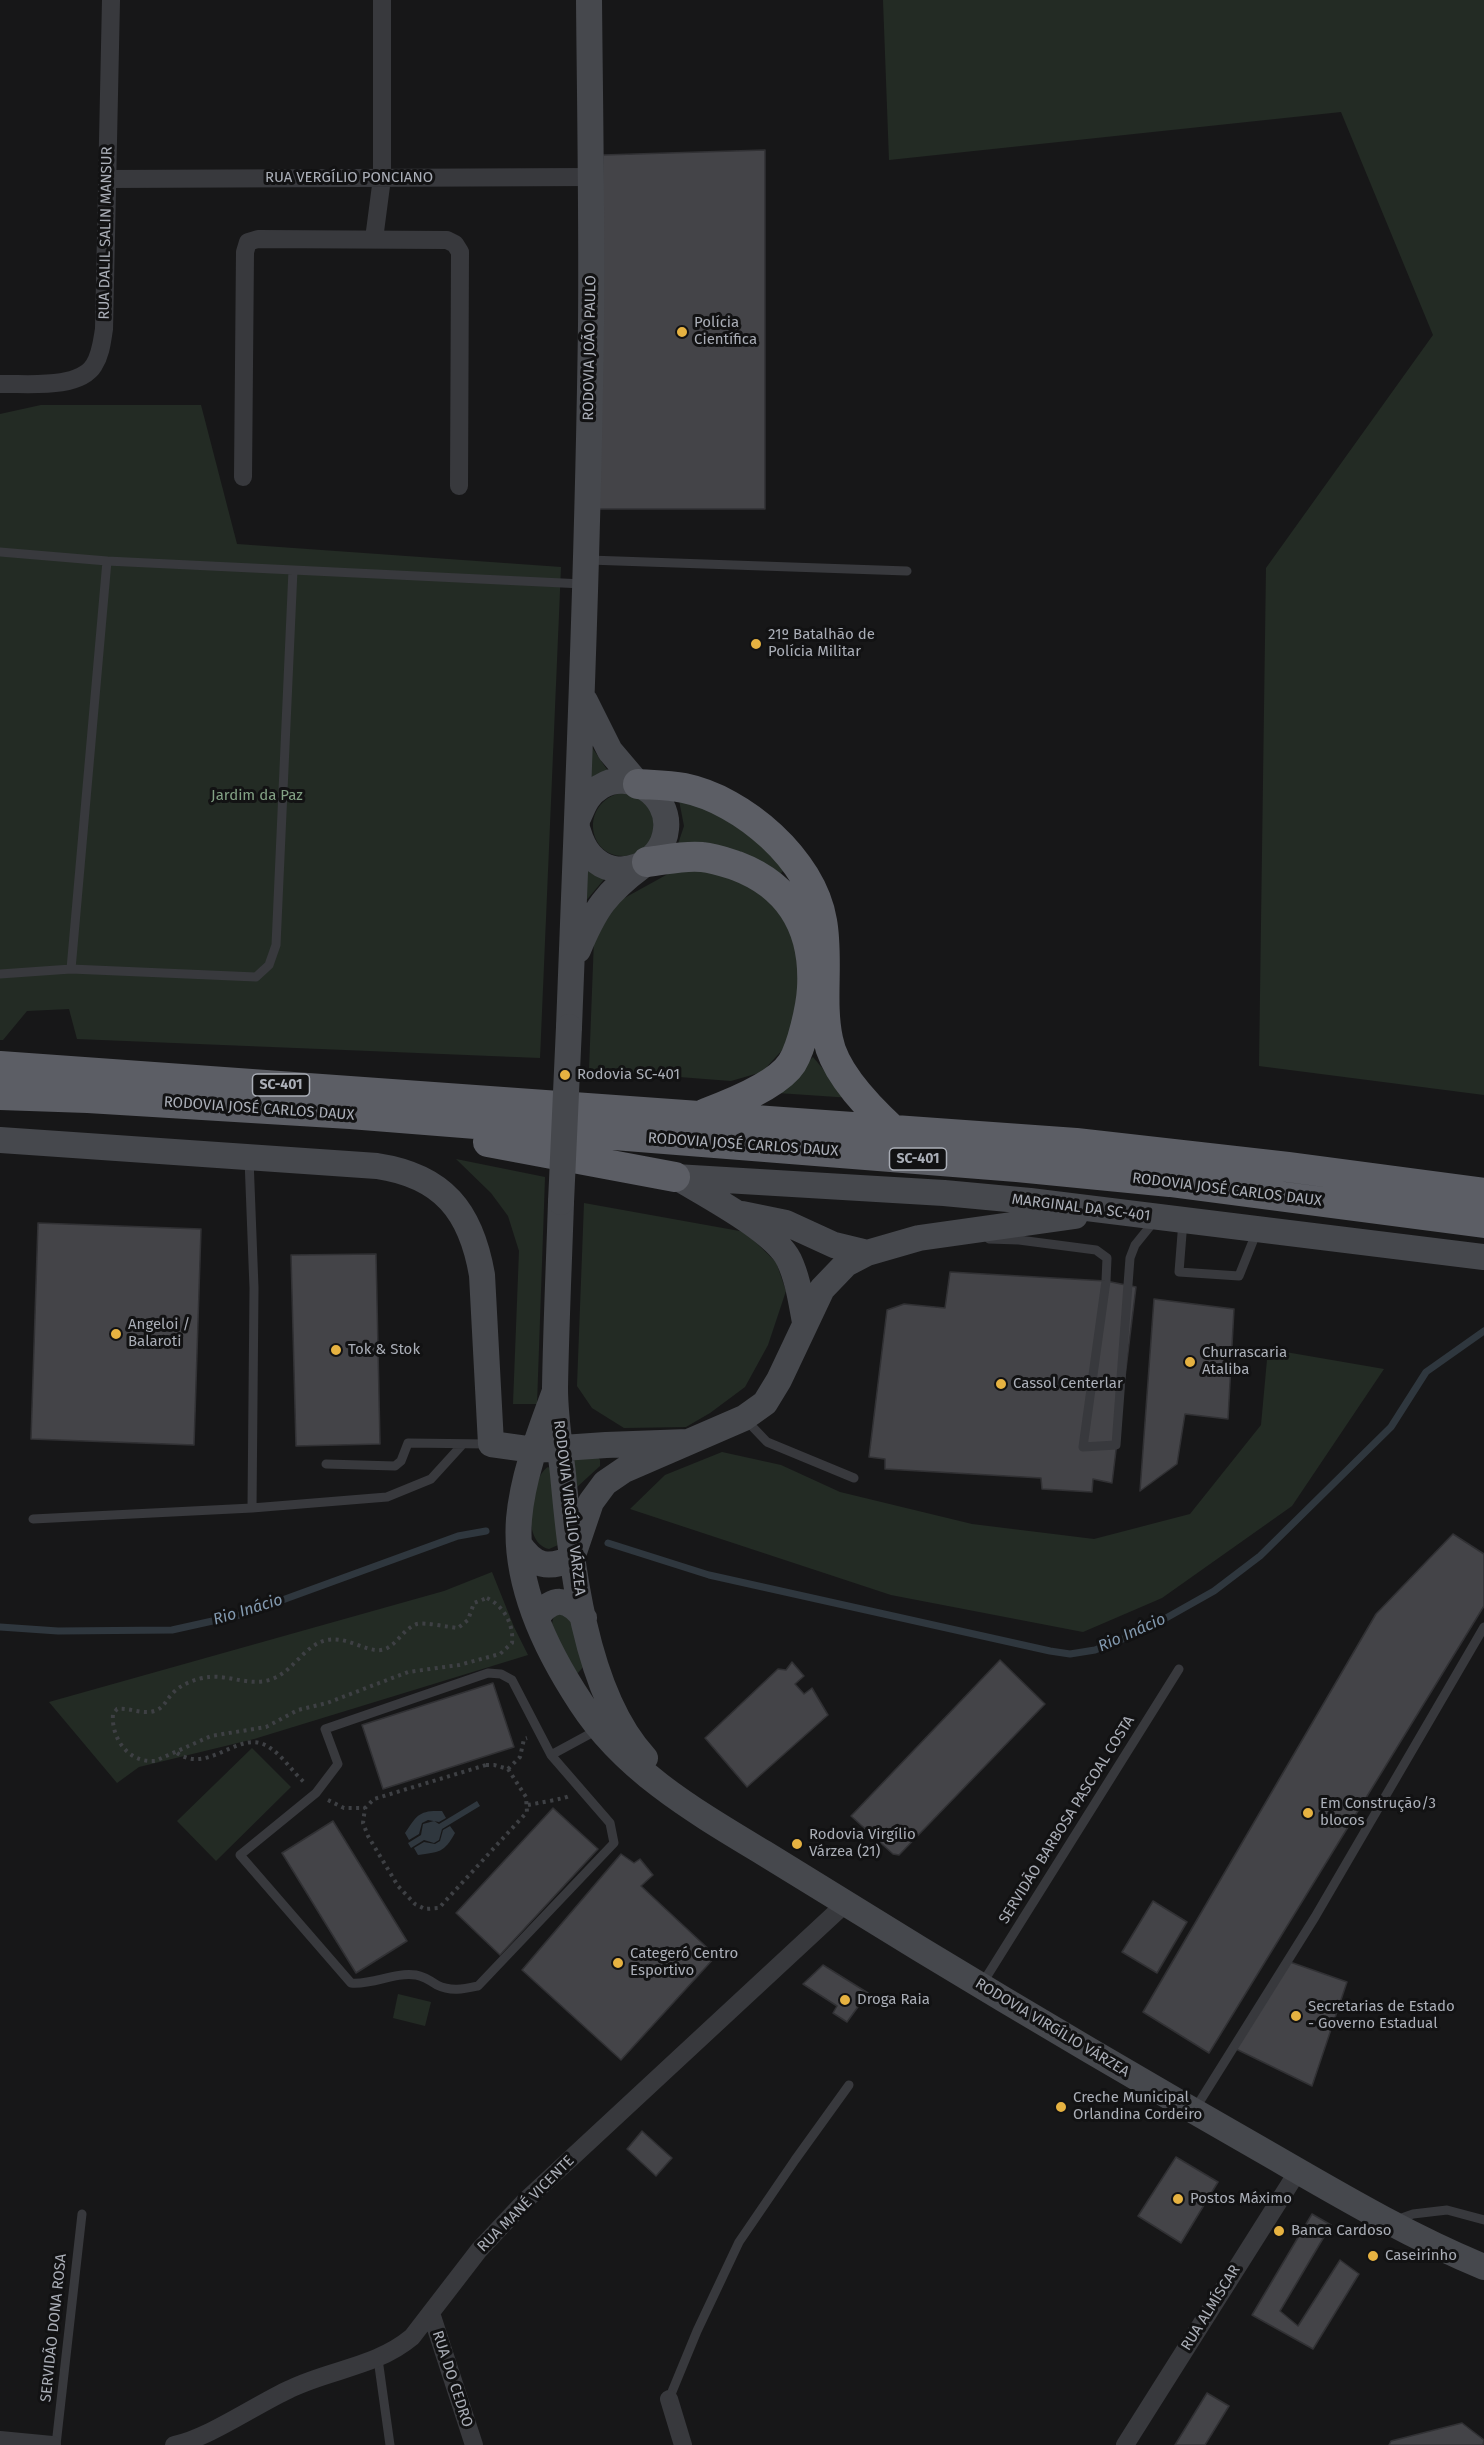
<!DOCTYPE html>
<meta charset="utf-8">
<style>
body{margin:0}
canvas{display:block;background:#171718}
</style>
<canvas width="1484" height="2445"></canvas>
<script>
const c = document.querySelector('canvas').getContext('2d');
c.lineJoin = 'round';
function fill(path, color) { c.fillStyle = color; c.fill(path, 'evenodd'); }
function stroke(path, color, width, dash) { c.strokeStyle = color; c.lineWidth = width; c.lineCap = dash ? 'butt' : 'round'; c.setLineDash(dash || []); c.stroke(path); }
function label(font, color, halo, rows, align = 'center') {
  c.font = font + ' "Fira Sans",sans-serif'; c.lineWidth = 6; c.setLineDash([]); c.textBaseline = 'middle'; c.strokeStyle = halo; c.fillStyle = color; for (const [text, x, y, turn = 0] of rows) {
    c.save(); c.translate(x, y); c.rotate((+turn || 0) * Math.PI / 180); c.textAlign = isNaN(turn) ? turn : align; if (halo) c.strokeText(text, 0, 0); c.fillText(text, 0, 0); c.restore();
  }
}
fill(new Path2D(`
 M883,0H1484V1095L1259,1066L1266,568L1433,335L1341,112L889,160Z
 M41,405H201L237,544L561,567L540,1058L77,1039L69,1009L27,1011L3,1040H0V414Z
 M589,743L608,771L589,779Z
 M626,792L636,794L653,809L654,838C651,842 646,849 641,852C640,853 634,854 632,855C587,865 576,799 626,792Z
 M679,800L709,809L760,842L784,870L779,875L676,850L684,826Z
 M580,859L606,877L579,909Z
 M715,868L749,880L790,925L801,956L798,1013L785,1047L762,1072L731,1081L589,1070L594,939L619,901L677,869Z
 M813,1057L833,1081L852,1098L763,1092L796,1073Z
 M456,1159L545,1177L537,1404H513L519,1251L508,1216L491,1193Z
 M584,1203L745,1232L776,1262L786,1291L768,1345L745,1387L710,1413L686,1427L624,1428L592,1408L577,1386Z
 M1268,1349L1384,1369L1292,1506L1162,1598L1083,1632L891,1595L630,1509L665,1475L722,1452L781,1465L840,1492L972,1524L1094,1539L1190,1514L1261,1425Z
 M597,1456L600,1460V1466L577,1487L574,1460Z
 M548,1467L553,1471L558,1545L549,1549C519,1542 531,1477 548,1467Z
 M492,1572L514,1627L528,1655L254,1739L139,1767L117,1783L49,1702L444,1591Z
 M558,1612L572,1619L583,1667L578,1673L571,1671L551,1629L554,1614Z
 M252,1748L291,1787L216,1861L177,1821Z
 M398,1994L431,2002L425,2026L393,2018Z`), '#232b24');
fill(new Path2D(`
 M477,1801L480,1806L442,1829L439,1840L434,1843L424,1840L411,1848L408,1843L421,1835L423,1824L434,1821L439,1824Z
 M442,1811L446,1818L439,1822L428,1820L422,1823L419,1834L409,1840L405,1833C417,1815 419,1810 442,1811Z
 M450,1826L455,1833C444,1853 439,1852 418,1855L414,1848L424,1842L435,1844L440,1841L443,1830Z`), '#2f373e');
stroke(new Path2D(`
 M608,1543L709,1575L1050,1651L1070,1654L1095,1650L1143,1631L1214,1591L1260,1556L1391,1427L1426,1372L1484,1331
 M0,1627L58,1631L172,1630L244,1614L458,1536L486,1531`), '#2f373e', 7);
const building = new Path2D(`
 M765,150V509H596L603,155Z
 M38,1223L201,1229L194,1445L31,1439Z
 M376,1254L380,1444L296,1446L291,1255Z
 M950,1272L1106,1281L1136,1287L1112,1483L1093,1479L1092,1492L1042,1489L1041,1478L885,1469V1459L869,1457L887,1310L904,1304L945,1308Z
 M1154,1299L1234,1309L1228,1419L1185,1414L1177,1464L1140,1491Z
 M1453,1534L1484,1554V1606L1209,2053L1143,2012L1376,1614Z
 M1000,1660L1045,1704L899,1855L893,1854L851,1816Z
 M792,1662L804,1676L795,1684L804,1694L812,1688L828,1715L747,1787L705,1738L778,1669L786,1670Z
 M493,1683L514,1747L383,1789L362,1725Z
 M553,1808L598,1849L500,1955L456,1913Z
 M333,1821L407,1941L356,1973L282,1853Z
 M621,1854L634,1863L640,1859L653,1875L641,1886L716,1956L621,2060L522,1970Z
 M1153,1901L1187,1922L1157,1973L1122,1952Z
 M1290,1962L1347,1982L1312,2086L1236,2049Z
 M823,1965L868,1993L847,2022L833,2013L837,2006L803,1984Z
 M642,2131L672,2158L656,2176L627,2149Z
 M1176,2157L1218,2182L1181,2243L1138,2216Z
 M1312,2214L1331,2225L1280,2311L1298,2326L1340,2260L1359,2274L1313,2349L1252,2315Z
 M1207,2393L1229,2406L1205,2445H1175Z
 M1462,2423L1484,2440L1483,2445H1389L1391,2441Z`);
fill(building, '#444448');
stroke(building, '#313134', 1.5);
stroke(new Path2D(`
 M487,1598C504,1606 514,1625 512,1643L500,1654L459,1665L408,1672L327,1703L298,1710L266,1727L211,1736L155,1761C128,1763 111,1738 113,1714L117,1709C130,1707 143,1716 157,1710C165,1706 166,1700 172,1694C179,1685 197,1678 209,1677C230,1675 251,1687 272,1679C294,1671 304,1645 327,1640C347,1636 366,1652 381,1650C396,1648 402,1629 417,1624C425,1622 447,1627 458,1628L468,1620L474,1603Z
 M177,1753C208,1774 236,1733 263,1744C280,1751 292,1772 305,1783
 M486,1765H494L508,1769L526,1797L527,1812L439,1908L425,1909L415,1904L398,1886L368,1836L363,1823L365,1808L374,1799Z
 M508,1769L520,1757L524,1739L527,1738
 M328,1800L344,1808H365
 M528,1805C538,1803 563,1799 569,1796`), '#3e4044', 4, [3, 4.5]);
stroke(new Path2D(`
 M0,552L107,561L583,584
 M589,560L907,571
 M71,969L107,561
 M0,974L71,969L256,977L269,965L276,945L293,570
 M249,1159L254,1288L252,1508
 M1183,1221L1179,1272L1239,1276L1257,1231
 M989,1239L1019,1240L1096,1250L1107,1258L1106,1281L1083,1447L1116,1445L1130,1258L1135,1245L1156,1219
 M746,1420L767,1442L854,1478
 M326,1464L395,1466L401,1461L408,1443L488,1444
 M33,1519L252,1508L387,1497L431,1479L462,1445
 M488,1673L501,1674L512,1680L551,1755L610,1823L614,1843L478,1986C464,1989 451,1992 437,1985C431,1981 423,1976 416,1975C393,1972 374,1985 351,1983L240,1855L316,1793L338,1764L325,1729Z
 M551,1755L599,1729
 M982,1984L1179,1669
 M1195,2109L1315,1917L1484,1627
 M1396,2220L1413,2214L1447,2210L1484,2220
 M378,2359L390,2445
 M669,2399L697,2331L739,2242L795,2160L849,2085
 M56,2445L82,2214`), '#38393d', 9);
stroke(new Path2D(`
 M108,179L591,177
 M374,239L382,178V0
 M0,384C25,383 79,390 94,365C101,354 102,341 104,329L111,0
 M243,477L245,252L248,242L258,239L447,240L455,244L460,252L459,486
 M431,2313L474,2445
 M669,2399L683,2445
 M0,2440L52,2445
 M174,2445C207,2439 257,2404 290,2389C331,2369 376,2367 412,2337L479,2250L526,2200L845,1904
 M1125,2445L1298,2171`), '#38393d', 18);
stroke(new Path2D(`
 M585,701L610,751L638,784
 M578,831C581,841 584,849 591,856C616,884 663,865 666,829C670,795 629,768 600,787C588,794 584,804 579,816
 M578,950C595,909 606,893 642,866
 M569,1027C578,793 588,559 591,325C592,217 590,108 589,0
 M0,1140L377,1166C443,1176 471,1211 482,1275L491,1444L534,1450L606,1445L688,1442
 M675,1177L944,1193L1030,1201L1484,1257
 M678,1178C706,1195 775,1231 789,1260C798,1279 801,1301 805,1322
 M561,1202C559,1264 556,1326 555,1388C555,1417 560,1446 563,1474C571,1561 584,1692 645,1758
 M742,1214L786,1223L834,1245L867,1253
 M555,1391C540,1432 523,1474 519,1519C514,1584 546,1650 581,1703C625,1771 696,1812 764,1853C816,1885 868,1917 920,1949C1032,2017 1146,2084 1260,2149C1333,2191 1406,2235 1484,2267
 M519,1544C534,1566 548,1570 572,1558L591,1502L605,1483L624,1470L744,1418L765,1403L779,1380L822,1289L846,1264L867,1253L919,1238L1075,1216
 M536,1618C553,1596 567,1597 584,1618`), '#46484d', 26);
stroke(new Path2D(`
 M638,784C653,785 669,785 684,788C743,800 812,860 822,921C829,959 820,1002 828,1039C834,1072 870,1109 894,1131
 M647,862C665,860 684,855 702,857C714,858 725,862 737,866C792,887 815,931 812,988C811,1007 802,1047 792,1063C778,1085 730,1104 706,1113
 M0,1066L1076,1143L1288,1167L1484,1193
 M0,1095L88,1098L350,1114L1017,1167L1170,1182L1484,1223
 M488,1142L675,1177`), '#5c5e65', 30);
stroke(new Path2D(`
 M561,1202L569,1027`), '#46484d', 26);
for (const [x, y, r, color] of [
 [682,332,6,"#e6b241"],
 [756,644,6,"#e6b241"],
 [565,1075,6,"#e6b241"],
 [116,1334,6,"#e6b241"],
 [336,1350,6,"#e6b241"],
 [1190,1362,6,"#e6b241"],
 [1001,1384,6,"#e6b241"],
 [1308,1813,6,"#e6b241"],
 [797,1844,6,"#e6b241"],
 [618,1963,6,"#e6b241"],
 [845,2000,6,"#e6b241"],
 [1296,2016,6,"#e6b241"],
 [1061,2107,6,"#e6b241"],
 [1178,2199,6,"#e6b241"],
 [1279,2231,6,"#e6b241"],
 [1373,2256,6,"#e6b241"]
]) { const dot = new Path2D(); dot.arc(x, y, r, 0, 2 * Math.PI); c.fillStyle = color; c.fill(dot); stroke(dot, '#121213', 2); }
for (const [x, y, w] of [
 [281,1085,57],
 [918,1159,57]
]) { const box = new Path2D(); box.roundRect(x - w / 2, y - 11, w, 22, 4.5); c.fillStyle = '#121213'; c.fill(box); stroke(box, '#aaaeb7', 1.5); }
label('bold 14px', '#aaaeb7', null, [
 ["SC-401",281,1085],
 ["SC-401",918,1159]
]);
label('15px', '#aaaeb7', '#121213', [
 ["RUA VERGÍLIO PONCIANO",349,178],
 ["RUA DALIL SALIN MANSUR",106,233,-89],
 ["RODOVIA JOÃO PAULO",590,348,-89],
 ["RODOVIA JOSÉ CARLOS DAUX",259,1109,4],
 ["RODOVIA JOSÉ CARLOS DAUX",743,1145,4],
 ["RODOVIA JOSÉ CARLOS DAUX",1227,1190,7],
 ["MARGINAL DA SC-401",1081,1208,7],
 ["RODOVIA VIRGÍLIO VÁRZEA",569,1508,83],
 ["SERVIDÃO BARBOSA PASCOAL COSTA",1067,1820,-58],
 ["RODOVIA VIRGÍLIO VÁRZEA",1052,2028,31],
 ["RUA MANÉ VICENTE",526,2204,-45],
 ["RUA ALMÍSCAR",1211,2308,-58],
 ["SERVIDÃO DONA ROSA",54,2328,-84],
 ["RUA DO CEDRO",452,2379,72]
]);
label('15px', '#aaaeb7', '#121213', [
 ["Polícia",694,323],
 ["Científica",694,340],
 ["21º Batalhão de",768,635],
 ["Polícia Militar",768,652],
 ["Rodovia SC-401",577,1075],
 ["Angeloi /",128,1325],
 ["Balaroti",128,1342],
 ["Tok & Stok",348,1350],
 ["Churrascaria",1202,1353],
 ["Ataliba",1202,1370],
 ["Cassol Centerlar",1013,1384],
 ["Em Construção/3",1320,1804],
 ["blocos",1320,1821],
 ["Rodovia Virgílio",809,1835],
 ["Várzea (21)",809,1852],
 ["Categeró Centro",630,1954],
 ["Esportivo",630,1971],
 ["Droga Raia",857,2000],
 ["Secretarias de Estado",1308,2007],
 ["- Governo Estadual",1308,2024],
 ["Creche Municipal",1073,2098],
 ["Orlandina Cordeiro",1073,2115],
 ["Postos Máximo",1190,2199],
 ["Banca Cardoso",1291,2231],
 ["Caseirinho",1385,2256]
], 'left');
label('15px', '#82a184', '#121213', [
 ["Jardim da Paz",257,796]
]);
label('italic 16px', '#839ab0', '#121213', [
 ["Rio Inácio",248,1610,-17],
 ["Rio Inácio",1132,1633,-24]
]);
</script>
